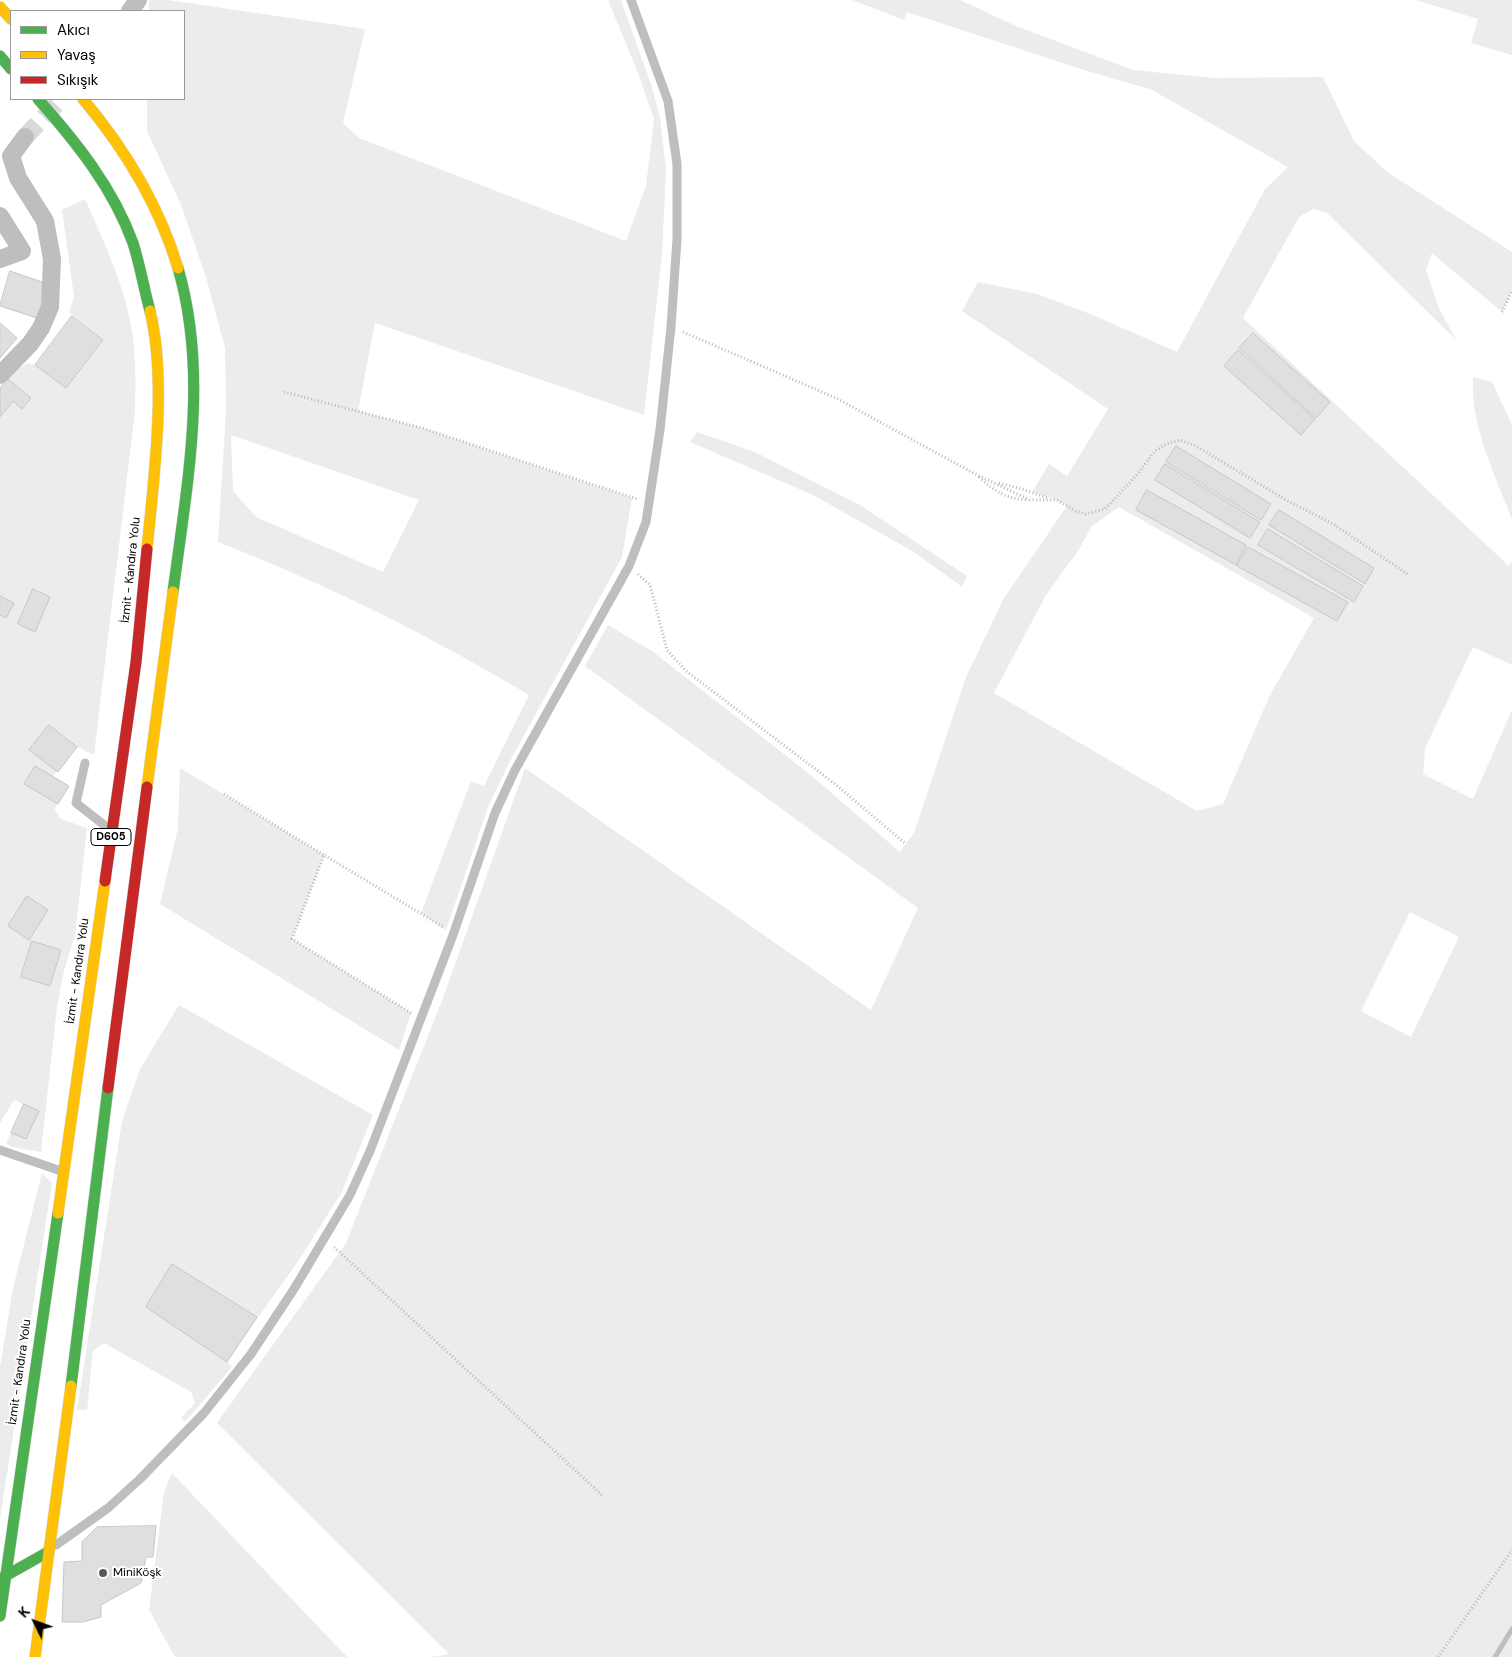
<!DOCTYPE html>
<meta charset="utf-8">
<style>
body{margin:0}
#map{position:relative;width:1512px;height:1657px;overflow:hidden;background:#fff;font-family:"DM Sans",sans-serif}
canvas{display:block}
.legend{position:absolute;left:10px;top:10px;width:175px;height:90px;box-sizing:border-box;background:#fff;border:1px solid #999;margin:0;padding:6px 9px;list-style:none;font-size:15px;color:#000}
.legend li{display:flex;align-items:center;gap:10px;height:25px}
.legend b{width:25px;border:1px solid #999}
.north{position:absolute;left:10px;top:1597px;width:50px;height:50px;-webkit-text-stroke:4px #fff;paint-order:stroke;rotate:312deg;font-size:14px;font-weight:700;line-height:20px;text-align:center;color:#000}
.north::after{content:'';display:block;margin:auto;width:18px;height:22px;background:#000;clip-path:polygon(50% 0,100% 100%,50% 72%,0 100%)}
</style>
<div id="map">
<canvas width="1512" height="1657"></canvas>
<ul class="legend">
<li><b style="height:6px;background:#4caf50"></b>Akıcı</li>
<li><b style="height:6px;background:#ffc107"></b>Yavaş</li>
<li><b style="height:6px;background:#c62828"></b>Sıkışık</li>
</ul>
<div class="north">K</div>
</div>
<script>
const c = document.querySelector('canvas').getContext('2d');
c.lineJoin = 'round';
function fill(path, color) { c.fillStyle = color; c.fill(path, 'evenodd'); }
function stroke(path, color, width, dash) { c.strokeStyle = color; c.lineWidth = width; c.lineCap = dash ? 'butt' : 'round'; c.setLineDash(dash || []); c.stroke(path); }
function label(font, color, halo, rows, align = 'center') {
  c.font = font + ' "DM Sans",sans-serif'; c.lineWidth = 4; c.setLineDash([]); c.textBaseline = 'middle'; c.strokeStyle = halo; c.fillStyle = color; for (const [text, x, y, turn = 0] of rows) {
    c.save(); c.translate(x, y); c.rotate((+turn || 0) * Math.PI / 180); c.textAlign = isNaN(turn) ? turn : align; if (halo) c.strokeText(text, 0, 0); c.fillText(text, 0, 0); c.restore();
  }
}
fill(new Path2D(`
 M149,0H168L365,29L343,123L359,138L626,241L646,186L654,119L638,73L608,0H621L652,87L660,118L666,169L662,256L644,415L375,323L358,411L422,428L632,498L622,557L510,761L488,807L446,930L421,913L471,781L484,786L529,695C429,635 326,584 218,542L226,409L225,348L206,277L181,205L147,131V99H184V11H149ZM231,435L419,500L383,572L256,517L233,491Z
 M852,0H960L1016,26L1133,70L1214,78L1323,77L1354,141L1387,172L1512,252V291L1502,312L1432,253L1426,270L1438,306L1456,340L1327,213L1313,209L1299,217L1243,318L1509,566L1512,561V665L1473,647L1425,748L1423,774L1473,799L1512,710V1657H430L449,1654L217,1423L346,1243L443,998L525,768L871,1010L918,908L585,666L608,625L652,651L812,776L900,852L914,833L966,677L1004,598L1067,506L1057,500L1032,492L1049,464L1067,476L1108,409L962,311L978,282L1037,294L1093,315L1177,352L1265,189L1288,167L1150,89L1087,71L907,12L904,20ZM1119,507L1314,618L1270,695L1223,804L1197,811L994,693L1046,595L1078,551L1092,526ZM1410,912L1459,937L1411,1037L1361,1011Z
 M1416,0H1512V55L1471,43L1478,19Z
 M85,199C101,235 118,272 128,311C136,344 136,378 135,411L94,755L77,747L53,776L69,786L54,809L61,819L87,828L75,935L64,971L57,1007L41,1152L11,1147L6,1143L11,1133L26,1139L38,1111L14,1100L0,1123V388L17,369L28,363L35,365L66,388L103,340L69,312L74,297L62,210Z
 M1473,377L1492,382L1512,425V519C1495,475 1470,425 1473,377Z
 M697,432L755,452L860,505L967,576L962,587L914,552L813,495L690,442Z
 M180,768L324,855L292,939L411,1013L399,1050L160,904L178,828Z
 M179,1005L373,1115L342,1192L297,1263L227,1361L232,1367L185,1422L181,1418L195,1403L191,1392L104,1343L93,1351L87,1410H77L122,1121L140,1069Z
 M42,1173L52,1183L0,1519V1367L13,1288Z
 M172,1473L347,1657H175L149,1610L164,1492Z`), '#ececec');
stroke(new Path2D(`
 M1495,1657L1512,1629`), '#bfbfbf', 5);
const building = new Path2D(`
 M10,271L48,284L37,318L0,306Z
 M72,316L103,340L66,388L35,365Z
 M0,323L17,338L0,358Z
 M1253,333L1330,402L1316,418L1239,348Z
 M1238,350L1315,419L1301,435L1224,366Z
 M8,379L31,398L22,409L13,401L0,417V388Z
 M1176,446L1271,504L1261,520L1166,462Z
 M1165,464L1260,522L1250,538L1155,480Z
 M1147,490L1246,545L1236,565L1136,510Z
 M1279,510L1374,568L1365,584L1269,525Z
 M1268,529L1363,586L1354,602L1258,545Z
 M1248,547L1348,602L1337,621L1237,566Z
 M33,589L50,597L35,632L18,624Z
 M0,596L14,603L6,618L0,615Z
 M49,725L77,747L58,772L29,750Z
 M35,766L69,786L58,804L24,784Z
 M27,896L48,910L29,940L8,926Z
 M32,941L61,950L50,986L21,977Z
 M24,1104L39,1111L26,1139L11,1133Z
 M172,1264L257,1317L227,1362L146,1307Z
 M156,1526L153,1557H146L141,1583L101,1605V1617L83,1622H62L64,1562L82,1561V1542L97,1527Z`);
fill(building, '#dfdfdf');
stroke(building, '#c7c7c7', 1);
stroke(new Path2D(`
 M25,137L61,99`), '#d9d9d9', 18, [18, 9]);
const fast = new Path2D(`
 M0,56L11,69
 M38,99C77,143 113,188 133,243C140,265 144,289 150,311
 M173,592C187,484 209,375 178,268
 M71,1386L108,1088
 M0,1579L48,1552
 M0,1616L58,1213`);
const slow = new Path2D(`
 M0,7L11,19
 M83,99C125,149 159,205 178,268
 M147,549C154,477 167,380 150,311
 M147,787L173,592
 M58,1213L105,881
 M35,1657L71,1386`);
const jam = new Path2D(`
 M105,881L136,662L147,549
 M108,1088L147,787`);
stroke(fast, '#dbdbdb', 12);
stroke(slow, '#dbdbdb', 12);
stroke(jam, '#dbdbdb', 12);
stroke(new Path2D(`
 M1502,312L1512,291
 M683,332L836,398L977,475L1030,500H1057L1075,511L1086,514L1105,509L1136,476L1155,451L1166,444L1180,440L1194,445L1288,501L1333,524L1409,575
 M284,392L422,428L637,499
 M979,477C995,492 1007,499 1028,500
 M999,483L1022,489L1048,498
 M638,574L650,585L667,650L686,671L835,784L906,844
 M224,794L324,855
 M411,1013L292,939L324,855L443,927
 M334,1247L603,1496
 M1438,1657L1512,1550`), '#b9b9b9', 3, [1, 2.5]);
stroke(new Path2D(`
 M85,763L76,803L108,828
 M0,1150L61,1171
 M56,1545L108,1508L140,1479L204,1413L251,1354L294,1289L350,1195L370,1151L453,935L495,813L515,770L629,566L646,522L660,430L671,327L677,239V164L668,101L631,0`), '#bebebe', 9);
stroke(new Path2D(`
 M130,11L138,0
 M0,216L22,251L0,259
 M0,375L30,344L41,328L50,307L52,259L45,221L18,178L11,156L25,137`), '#bebebe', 18);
stroke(fast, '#4caf50', 11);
stroke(slow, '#ffc107', 11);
stroke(jam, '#c62828', 11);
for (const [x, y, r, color] of [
 [103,1573,5,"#595959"]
]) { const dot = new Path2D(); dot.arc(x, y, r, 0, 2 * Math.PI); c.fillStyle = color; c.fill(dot); stroke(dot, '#fff', 2); }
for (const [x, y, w] of [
 [111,837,40]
]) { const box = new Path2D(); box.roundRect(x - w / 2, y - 8.5, w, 17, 4); c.fillStyle = '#fff'; c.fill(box); stroke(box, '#000', 1); }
label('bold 11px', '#000', null, [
 ["D605",111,837]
]);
label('12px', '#000', '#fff', [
 ["İzmit - Kandıra Yolu",131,570,-84],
 ["İzmit - Kandıra Yolu",78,971,-82],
 ["İzmit - Kandıra Yolu",20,1372,-82]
]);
label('12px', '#000', '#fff', [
 ["MiniKöşk",113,1573]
], 'left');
</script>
